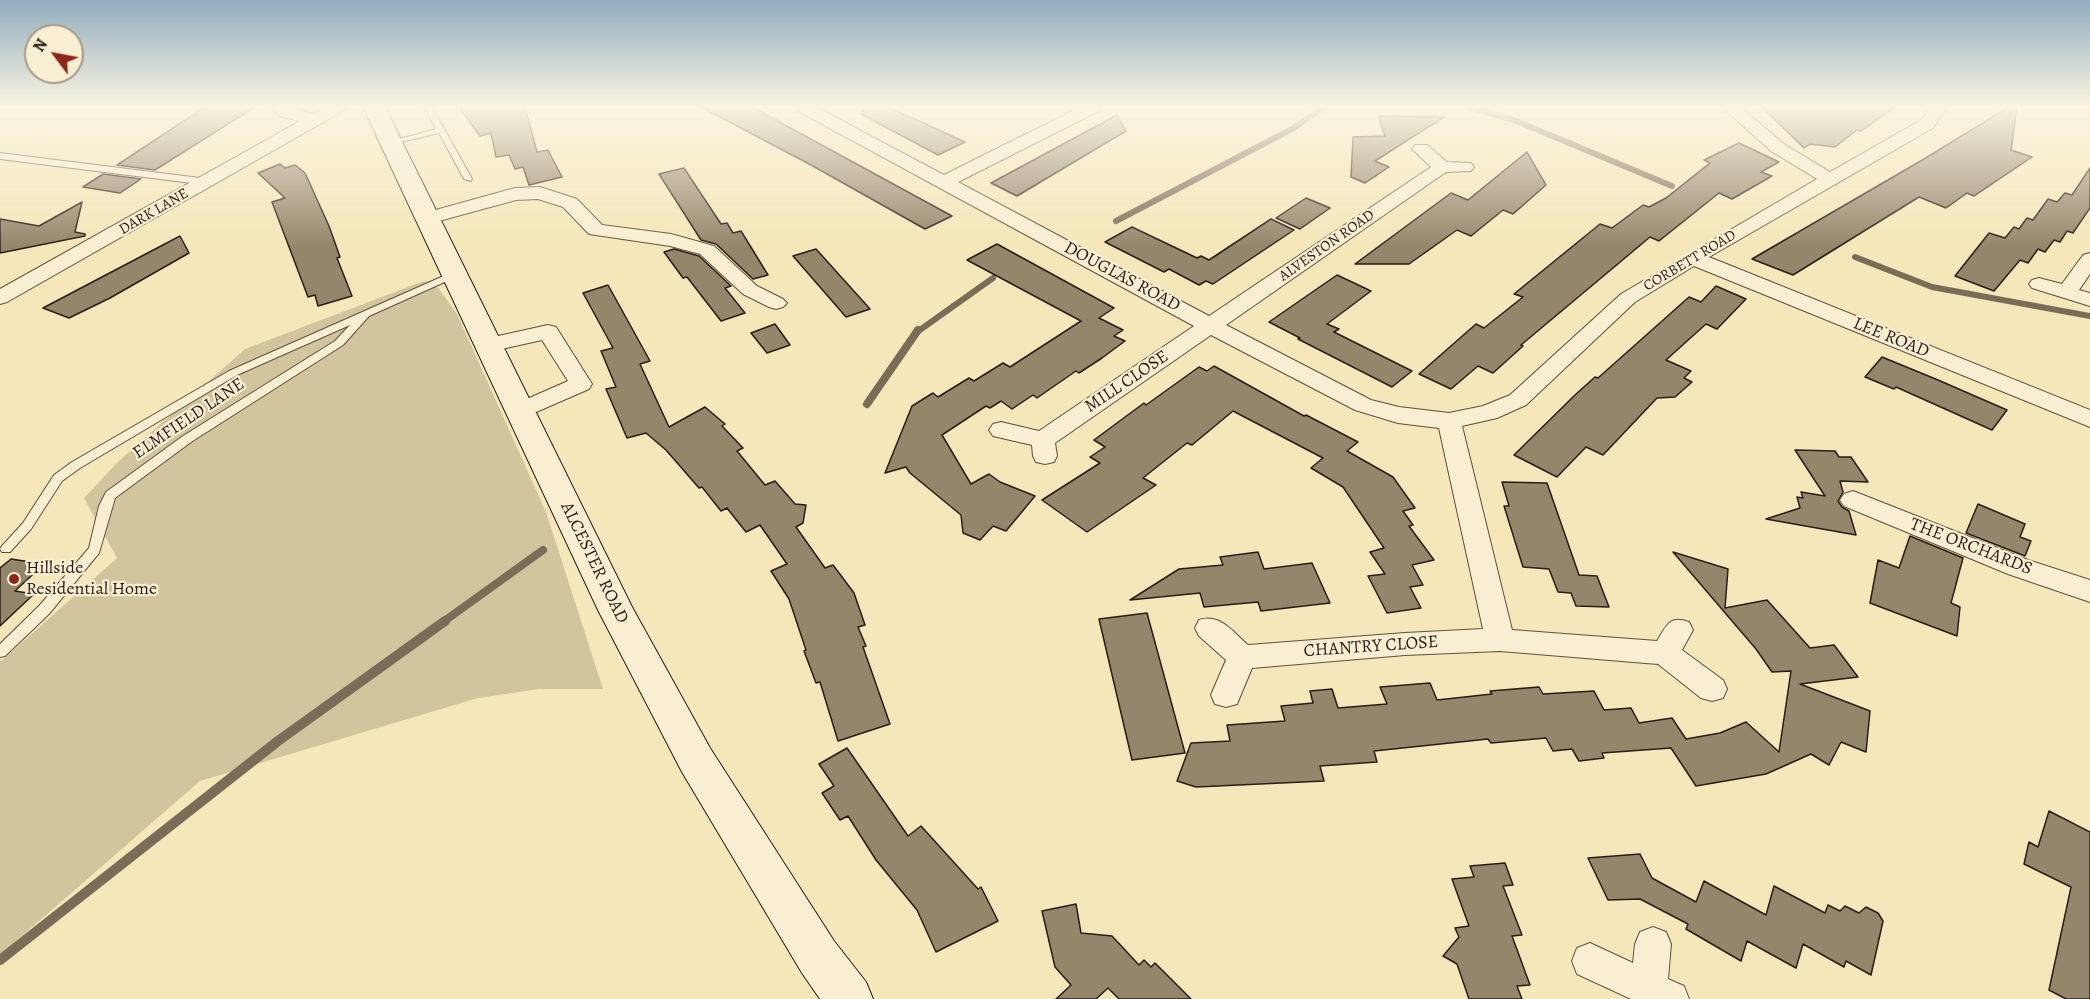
<!DOCTYPE html>
<style>
body{margin:0}
#map{position:relative;width:2090px;height:999px;overflow:hidden;background:#f5e7b9;font-family:Alegreya,serif}
canvas{display:block}
.north{position:absolute;left:24px;top:24px;width:60px;height:60px;box-sizing:border-box;background:#f8efd2;border:2px solid #a69b87;border-radius:50%;rotate:302deg;font-size:16px;font-weight:700;line-height:24px;text-align:center;color:#2a1c17}
.north::after{content:'';display:block;margin:auto;width:21px;height:27px;background:#8f2418;clip-path:polygon(50% 0,100% 100%,50% 72%,0 100%)}
</style>
<div id="map">
<canvas width="2090" height="999"></canvas>
<div class="north">N</div>
</div>
<script>
const c = document.querySelector('canvas').getContext('2d');
c.lineJoin = 'round';
function fill(path, color) { c.fillStyle = color; c.fill(path, 'evenodd'); }
function stroke(path, color, width, dash) { c.strokeStyle = color; c.lineWidth = width; c.lineCap = dash ? 'butt' : 'round'; c.setLineDash(dash || []); c.stroke(path); }
function label(font, color, halo, rows, align = 'center') {
  c.font = font + ' Alegreya,serif'; c.lineWidth = 4.5; c.setLineDash([]); c.textBaseline = 'middle'; c.strokeStyle = halo; c.fillStyle = color; for (const [text, x, y, turn = 0] of rows) {
    c.save(); c.translate(x, y); c.rotate((+turn || 0) * Math.PI / 180); c.textAlign = isNaN(turn) ? turn : align; if (halo) c.strokeText(text, 0, 0); c.fillText(text, 0, 0); c.restore();
  }
}
fill(new Path2D(`
 M424,281L434,282L457,314L546,512L603,689H539L478,698L200,781L0,955V662L117,558L84,498L119,461L245,349Z`), '#d2c49d');
stroke(new Path2D(`
 M1470,107L1514,120L1672,186
 M1116,221L1292,129L1324,107
 M1855,257L1932,287L2090,316
 M917,332L993,278`), '#7a6c57', 6);
stroke(new Path2D(`
 M867,404L918,330
 M443,622L543,550`), '#7a6c57', 8);
stroke(new Path2D(`
 M0,960L278,741L445,621`), '#7a6c57', 10);
const building = new Path2D(`
 M205,107H255L155,170L117,165Z
 M459,107H525L537,152L548,150L562,177L529,185L523,167L515,169L509,155L496,157L491,133L480,136Z
 M701,107H752L952,216L925,229L811,165Z
 M865,107H888L965,142L938,155L861,114Z
 M1762,107H1895L1861,131L1857,130L1835,147L1810,144L1804,148Z
 M2009,107H2017L2011,150L2032,157L1974,196L1967,193L1946,208L1919,197L1793,275L1752,259L1924,159Z
 M1117,115L1126,131L1017,196L991,183Z
 M1378,116L1444,117L1375,161L1389,167L1365,183L1351,177L1353,137L1385,136Z
 M1739,143L1779,162L1761,172L1772,176L1732,199L1719,193L1659,241L1650,237L1521,345L1523,346L1493,373L1478,366L1451,389L1419,374L1476,324L1484,328L1523,297L1514,294L1600,224L1612,228L1643,205L1649,207L1666,198L1710,163L1704,160Z
 M1527,152L1546,185L1513,214L1503,210L1471,236L1457,230L1409,264H1355L1451,193L1468,200Z
 M280,164L285,168L295,165L305,173L329,226L340,257L337,258L352,296L318,306L315,295L308,297L272,202L285,198L258,173Z
 M684,168L721,224L727,223L733,233L741,231L768,275L753,279L716,244L701,240L659,174Z
 M2090,168V208L2073,233L2067,231L2060,242L2054,240L2045,252L2038,249L2028,263L2020,260L1994,291L1955,276L1989,233L2005,238L2014,227L2019,229L2027,218L2033,220L2048,199L2057,202L2065,193L2072,195Z
 M103,174L141,179L120,193L83,187Z
 M1306,198L1330,208L1300,229L1276,218Z
 M82,202L75,232L85,234V236L0,253V219L39,226Z
 M1271,219L1294,230L1213,284L1206,281L1199,285L1169,269L1164,272L1105,242L1132,227L1197,258L1201,256L1209,260Z
 M180,236L189,253L110,298L69,318L43,308Z
 M997,244L1114,308L1099,318L1123,330L1114,336L1125,341L1102,358L1079,373L1076,371L1037,398L1033,395L1012,409L1001,401L990,408L986,406L942,435L971,484L989,474L1000,482L1035,496L1006,531L993,526L980,540L963,533L961,515L910,473L906,467L885,473L912,406L933,393L938,397L969,378L974,381L1003,363L1010,367L1081,321L967,260Z
 M674,249L699,256L731,286L725,288L745,313L721,321L687,277L683,278L664,252Z
 M816,249L870,309L846,317L793,256Z
 M1337,275L1371,291L1327,324L1339,329L1334,332L1412,371L1392,387L1298,339L1300,338L1269,322Z
 M608,285L650,361L640,364L669,427L705,407L725,424L722,426L743,448L737,451L765,485L775,481L795,504L806,505L803,523L796,527L825,568L833,565L854,593L865,625L858,627L866,646L863,647L890,724L838,741L820,682L816,683L804,651L806,650L789,599L771,571L787,564L760,525L746,532L727,508L721,511L702,487L699,488L666,450L646,433L627,438L606,389L616,387L601,351L613,348L583,293Z
 M1716,286L1746,299L1717,329L1706,324L1666,360L1691,371L1684,378L1692,382L1675,397L1657,398L1603,455L1586,447L1557,477L1514,455L1575,395L1595,377L1598,378L1689,297L1701,302Z
 M775,324L790,345L767,353L751,333Z
 M1882,357L1938,380L2007,410L1992,430L1896,387L1894,389L1865,377Z
 M1214,366L1304,416L1306,415L1358,442L1347,451L1393,477L1415,508L1403,511L1413,525L1409,526L1434,560L1412,565L1423,585L1410,587L1421,608L1387,613L1368,576L1385,574L1370,552L1384,548L1343,487L1311,468L1323,458L1233,411L1192,445L1187,443L1143,478L1156,485L1087,532L1042,500L1100,463L1090,457L1105,447L1094,440L1144,403L1146,405L1199,367L1207,371Z
 M1795,450L1835,451L1839,457H1851L1868,482L1840,481L1843,492L1838,501L1842,507L1849,511L1856,535L1766,519L1800,508L1797,497L1803,498L1801,492L1825,496Z
 M1502,482L1547,483L1579,575L1597,576L1609,607L1576,606L1571,593L1558,592L1549,569L1523,567L1504,506H1509Z
 M1978,504L2025,524L2020,537L2031,541L2025,556L1966,533Z
 M1910,536L1963,558L1951,603L1960,607L1957,636L1870,603L1878,560L1899,568Z
 M1258,552L1264,569L1312,563L1330,603L1261,611L1258,602L1204,607L1200,593L1130,600L1179,569L1223,565L1220,557Z
 M1673,552L1728,569L1725,608L1767,600L1810,648L1834,645L1858,677L1800,684L1870,711L1866,752L1841,742L1829,765L1811,754L1766,774L1696,786L1671,748L1602,753L1604,758L1579,761L1572,749L1553,751L1546,738L1491,743L1488,739L1374,751L1377,762L1320,766L1324,781L1196,787L1177,781L1191,743L1230,741L1227,725L1285,721L1281,706L1313,703L1310,691L1332,689L1338,708L1387,704L1380,687L1430,683L1437,700L1492,694L1490,691L1539,687L1543,694L1594,691L1604,710L1631,708L1639,723L1672,718L1686,739L1720,733L1746,722L1779,752L1791,671L1772,672L1756,649Z
 M11,559L44,564L15,591L34,594L0,626V568Z
 M1147,613L1185,753L1132,760L1099,619Z
 M847,748L908,836L921,826L978,889L981,887L998,921L936,952L917,910L876,860L848,816L840,820L822,793L834,786L819,764Z
 M2049,811L2090,832V999H2066L2049,990L2071,887L2024,864L2029,842L2038,847Z
 M1640,854L1652,878L1696,902L1704,881L1766,915L1774,886L1825,913L1828,905L1840,911L1845,906L1859,913L1866,907L1878,913L1883,921L1871,975L1846,961L1844,967L1803,944L1796,968L1747,941L1741,961L1686,929L1688,924L1640,899L1608,900L1588,858Z
 M1505,863L1513,885L1503,886L1522,935L1512,936L1530,985L1517,986L1522,999H1469L1457,964L1443,956L1459,937L1455,928L1469,926L1452,879L1474,877L1470,866Z
 M1076,904L1081,933L1112,936L1139,965L1144,960L1151,967L1155,963L1191,999H1119L1108,988L1096,999H1056L1071,985L1055,967L1042,911Z`);
fill(building, '#94866b');
stroke(building, '#2a1c17', 1.5);
const lane = new Path2D(`
 M424,107H432L472,179L471,181L464,179L439,133L392,144L388,142L436,129Z
 M0,153L208,179L212,182L208,185L0,159Z
 M455,271L460,274L458,276L369,316L343,345L191,442L115,498L99,553L49,614L5,656L0,657V644L39,606L89,548L99,506L106,492L183,436L335,341L350,325L237,375L80,468L62,481L31,529L10,552H2L0,549L2,546L23,523L54,475L72,462L229,371Z`);
const street = new Path2D(`
 M272,107H289L313,114L325,107H345L343,111L7,302L0,304V289L300,121L279,116Z
 M796,107H816L944,175L1080,107H1101L1099,111L958,182L1209,316L1431,167L1412,149L1415,145H1427L1447,162L1471,163L1474,167L1471,171L1446,172L1226,325L1371,400L1399,407L1449,413L1483,406L1510,395L1621,294L1817,179L1771,151L1722,107H1740L1784,144L1830,172L1921,120L1931,107H1947L1933,128L1709,257L2090,410V427L1694,266L1635,302L1526,405L1497,418L1462,426L1512,630L1657,641C1667,625 1669,615 1689,622L1693,630L1682,650L1723,680L1727,689L1723,698L1712,701L1701,698L1658,664L1500,651L1405,655L1252,668L1237,704L1226,707L1215,704L1211,695L1226,660L1199,636L1195,628L1199,620C1220,613 1233,632 1248,645L1405,633L1483,629L1439,428L1398,423L1355,410L1211,335L1055,443L1057,456L1054,462L1045,464L1036,462L1033,456L1032,445L993,436L989,430L993,424L1001,422L1039,431L1194,326L798,111Z
 M540,187L577,199L602,225L671,234L714,246L757,286L783,299L787,303L783,307L776,309L769,307L743,294L700,254L670,246L589,234L563,207L538,199L516,200L428,224L421,222L418,218L421,214L515,188Z
 M2090,253V274L2079,290L2090,293V306L2032,288L2029,284L2032,280L2039,278L2062,284L2083,255Z
 M548,325L556,327L592,384L589,389L527,416L519,419L511,416L507,411L511,406L568,381L542,340L488,352L480,350L477,345L480,340Z
 M1853,491L2028,560L2090,580V602L2008,574L1844,506L1840,500L1844,494Z
 M1653,927L1666,932L1671,944L1668,979L1684,986L1689,999H1631L1577,974L1572,961L1577,948L1590,943L1633,963L1635,944L1640,932Z`);
const secondary = new Path2D(`
 M363,107H385L632,607L710,748L834,941L866,982L873,999H820L802,973L682,772L598,610Z`);
stroke(lane, '#5d4f40', 2);
stroke(street, '#5d4f40', 2);
stroke(secondary, '#2a1c17', 2);
fill(lane, '#f8efd2');
fill(street, '#f8efd2');
fill(secondary, '#f8efd2');
const sky = c.createLinearGradient(0, 0, 0, 247);
sky.addColorStop(0, '#91adbf');
sky.addColorStop(0.43, '#faf4e0');
sky.addColorStop(1, '#faf4e000');
c.fillStyle = sky;
c.fillRect(0, 0, 2090, 247);
for (const [x, y, r, color] of [
 [14,579,6,"#8f2418"]
]) { const dot = new Path2D(); dot.arc(x, y, r, 0, 2 * Math.PI); c.fillStyle = color; c.fill(dot); stroke(dot, '#f8efd2', 2); }
label('15px', '#2a1c17', '#f8efd2', [
 ["DARK LANE",154,212,-30],
 ["ALVESTON ROAD",1327,246,-35],
 ["CORBETT ROAD",1690,261,-31]
]);
label('18px', '#2a1c17', '#f8efd2', [
 ["DOUGLAS ROAD",1122,277,28],
 ["LEE ROAD",1891,338,22],
 ["MILL CLOSE",1127,382,-34],
 ["ELMFIELD LANE",189,419,-34],
 ["THE ORCHARDS",1971,547,21],
 ["ALCESTER ROAD",594,563,64],
 ["CHANTRY CLOSE",1371,647,-4]
]);
label('18px', '#2a1c17', '#f8efd2', [
 ["Hillside",26,569],
 ["Residential Home",26,590]
], 'left');
</script>
